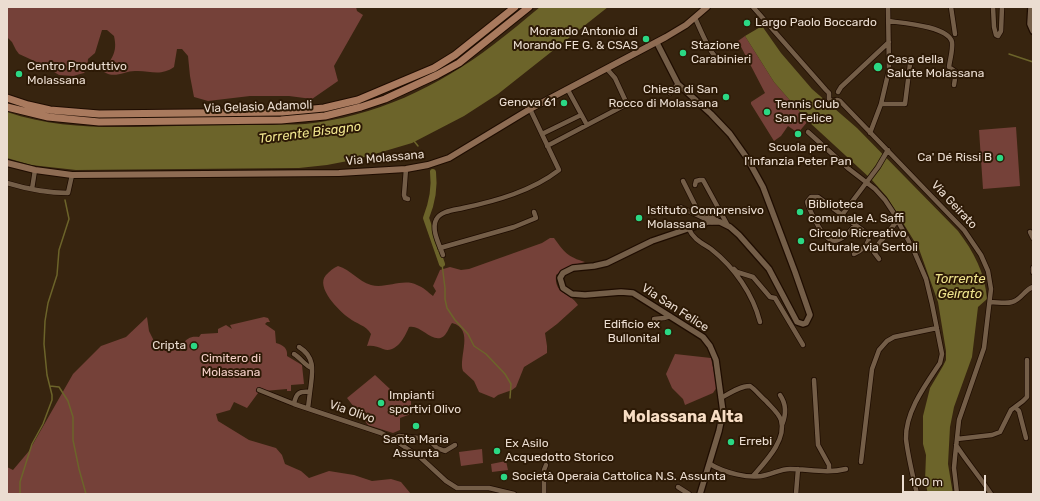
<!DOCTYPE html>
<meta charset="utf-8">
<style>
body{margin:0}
#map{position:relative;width:1040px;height:501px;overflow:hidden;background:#37240f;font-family:Rubik,sans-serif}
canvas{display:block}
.frame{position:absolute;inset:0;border:8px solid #ebddd1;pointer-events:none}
.scale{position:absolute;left:902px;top:475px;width:84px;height:18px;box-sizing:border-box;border:2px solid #ebddd1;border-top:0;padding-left:5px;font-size:12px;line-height:14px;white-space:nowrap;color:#ebddd1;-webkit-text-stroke:3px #2d1a06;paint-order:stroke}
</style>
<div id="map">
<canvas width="1040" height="501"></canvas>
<div class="frame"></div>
<div class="scale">100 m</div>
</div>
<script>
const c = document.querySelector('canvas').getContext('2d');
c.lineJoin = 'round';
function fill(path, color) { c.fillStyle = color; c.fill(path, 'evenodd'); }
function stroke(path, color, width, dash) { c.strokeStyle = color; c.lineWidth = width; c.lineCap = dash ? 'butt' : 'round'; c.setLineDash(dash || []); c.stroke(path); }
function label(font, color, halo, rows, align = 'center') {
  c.font = font + ' Rubik,sans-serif'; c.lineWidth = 4; c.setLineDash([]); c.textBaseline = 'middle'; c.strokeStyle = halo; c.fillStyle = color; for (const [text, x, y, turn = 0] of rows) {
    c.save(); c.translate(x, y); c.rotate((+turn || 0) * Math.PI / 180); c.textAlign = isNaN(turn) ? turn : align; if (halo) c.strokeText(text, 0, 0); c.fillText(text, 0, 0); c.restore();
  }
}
fill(new Path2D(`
 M7,7H356L357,11L363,15L334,66L338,81L312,99L289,96H250L208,101L194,97L190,76L188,56L182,49H177L174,67C160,77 149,70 135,71C124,71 115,79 104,72C111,57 118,54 114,36L107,30H102L95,53L88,59L87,69L84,73L73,76L59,75L43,65L19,54L16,50L12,42L7,37Z
 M745,36L774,82L808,121L798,133L788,126L781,136L774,141L751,104V102L765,93L738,41Z
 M1016,127L1020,186L983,189L979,130Z
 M550,238H554C564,252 568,257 585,262L567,267L556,275C554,295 570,292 578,305L557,324L545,333L547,346V353L524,367L516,387L512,390L498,395L494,398L479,392L474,381L463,371C458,357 475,329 452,323C449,327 448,332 444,336C433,345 421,324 409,327C405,337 396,354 383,349C378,347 373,345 367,346L371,334C366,325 356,324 349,318C339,311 315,287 326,275C330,271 333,268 338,266C351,270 358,281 371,285C386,289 403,278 417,285C423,287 428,292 433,296L436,291L433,286L440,270L450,267L461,270L469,269L542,243Z
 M147,317L149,331L154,341L182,345C187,338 191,336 199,337L201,334L218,333V329L226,325L232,329L230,325L264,317L268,318L270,322H267L265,324L275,331L276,343C283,345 288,348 287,356L302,365L304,384L291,385V391H287V389L264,391L261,389L247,408L234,402L230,410L216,414L218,421L249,440L276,448L282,455L285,464L301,471L309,478L329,471L354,475L372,481L391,479L401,482L411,494H7V467L13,470L29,451L73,374L101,346L126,337Z
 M675,354L711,358L717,387L713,393L685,405L683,399L672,388L666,374Z
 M375,375L390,389L411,400V414L400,418V430L393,433L368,425L347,398Z
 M482,449L483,463L461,466L459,452Z
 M506,461L508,470L492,472L491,464Z`), '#754139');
fill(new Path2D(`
 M540,7H608L498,94L464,116L412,143L358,159L327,165L299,168L76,170L31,165L7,158V112C62,131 121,127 178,126C209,125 241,125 272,125C283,124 294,125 305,124C374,117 438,87 493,45C509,33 524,20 540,7Z
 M762,26L781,53L812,89L857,128L958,231C974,252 985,273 987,299L978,307L972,357L954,407L950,427L948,464L953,494H928L925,481L926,455L923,444V416L930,388L943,366L946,360V351L938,302L919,249L887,197L871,179L808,121L774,82L745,36Z`), '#6c642a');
stroke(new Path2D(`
 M1009,54L1033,62
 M414,141L418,146
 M442,264L445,288V299L447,308L455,320L468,334L474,346L486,354L505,374L511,384L510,398
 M50,386L59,387L68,401L73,417V440L79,469L86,494
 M20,494V482L32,444L43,424L52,400V395L47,375L44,344L45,321L48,303L57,275L59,250L69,219L65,200`), '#6c642a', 1.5);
stroke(new Path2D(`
 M433,172C435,188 432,203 426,218L442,264`), '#6c642a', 6);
const minor = new Path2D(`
 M753,7L826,90L829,93V99L832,101L837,100L840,101L964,230L981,255L988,271L991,289L984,348L959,420L955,457L954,468L957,494
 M951,7L955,34
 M993,7L994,27L996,35L998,36L1001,31L1002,7
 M695,18C699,26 709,52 716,57C718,59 720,58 722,58
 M888,21C902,23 948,26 952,42C953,50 950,59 949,67L956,72L954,85
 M568,90L587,125
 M838,92L841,87L889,42
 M670,93L678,84
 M881,104H905L910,64
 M808,132L849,169L875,189L885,200L893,212L914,251L926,279L932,304L942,354L940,363C926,384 905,412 906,439C908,457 913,476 917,494
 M870,133L881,104L889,70L888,7
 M542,134L581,115
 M547,146L627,104L615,78L607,69
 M406,169L404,195L405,198L408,199
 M683,181L697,209L720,222
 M7,183C27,189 47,193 68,193L72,175
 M695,185L696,181L700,180H703L727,224
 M32,189L35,170
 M680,207L712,222
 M842,215L878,167L888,150
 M689,229C693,239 702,243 711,249C734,267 753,294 760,322
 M1030,232L1033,238
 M440,248L514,227L536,218L534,212
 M854,254C861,251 870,244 869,235L818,197H811L807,202C809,209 813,216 816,222C829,247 839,246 855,225
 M443,255C440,246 431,230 436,220C440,211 454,210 463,208C496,201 532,191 559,170L530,109
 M879,259L873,251L897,221
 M1033,268V272
 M734,269L737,272L753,277L770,297L775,298L803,345
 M990,302C997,302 1006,304 1012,302C1021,300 1024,290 1033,287
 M654,319L664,318L670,316
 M299,347C317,358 312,374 310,392
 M294,354C301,358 305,366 312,368
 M814,380L818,445L829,465V471
 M259,390L294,404L381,433L393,439L421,458L446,481L457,488H489L514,494
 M780,395C787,405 786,415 782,425
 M721,398C730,393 740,386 750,386C756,390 760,396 766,401C771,407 778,412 781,420C787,440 765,462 753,476
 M294,404C296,393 299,391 310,392L308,408
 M1015,407L1019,411L1026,438
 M393,439L399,436L428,439L437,448L445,451L455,445
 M957,439L992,435L1000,432L1011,410L1023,401L1027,397V360
 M956,445C967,462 980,477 991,494
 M861,462L872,369L879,350L887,341L894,337L937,328
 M710,464C723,472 750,480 766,475C775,473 781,469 790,469C808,469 827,474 846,469
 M678,487L689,494
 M544,494V470L546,465
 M796,494L798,469`);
const tertiary = new Path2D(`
 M1031,7L1030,24L1033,31
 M657,43L678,84L711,114L730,134L747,158L763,187L795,272L810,315L806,323L803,324L797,322L769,269L739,235L730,227L720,222H708L652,241L607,263L594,266L573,268L563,273L560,278L563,288L572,294L585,295L621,292L633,293L703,337L710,346L716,360L723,412L719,431L700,494`);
const secondary = new Path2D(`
 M7,163L35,170L72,175L339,173L406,169L428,165L449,158L530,109L666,37L686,25L707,7`);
const primary = new Path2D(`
 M7,98L28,105L50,110L99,114L282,112L324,108L358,100L434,68L455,55L515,7
 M7,107L48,117L99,122L281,120L325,116L361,107L385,99L437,75L459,63L529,7`);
stroke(minor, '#1e0c00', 6);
stroke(tertiary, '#1e0c00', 8);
stroke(secondary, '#1e0c00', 8);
stroke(primary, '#1e0c00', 9);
stroke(minor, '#745e48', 4.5);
stroke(tertiary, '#745e48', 5.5);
stroke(secondary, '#8e6c53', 6);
stroke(primary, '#a97a5e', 7);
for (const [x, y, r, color] of [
 [747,23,4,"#2bd884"],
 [646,39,4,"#2bd884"],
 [683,53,4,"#2bd884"],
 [878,67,5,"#2bd884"],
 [19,74,4,"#2bd884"],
 [726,97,4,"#2bd884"],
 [564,103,4,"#2bd884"],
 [767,112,4,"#2bd884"],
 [798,134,4,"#2bd884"],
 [1000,158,4,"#2bd884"],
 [800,212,4,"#2bd884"],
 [639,218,4,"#2bd884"],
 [801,241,4,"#2bd884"],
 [668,332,4,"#2bd884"],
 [194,346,4,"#2bd884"],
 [381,403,4,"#2bd884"],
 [416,426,4,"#2bd884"],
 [731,442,4,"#2bd884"],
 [497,451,4,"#2bd884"],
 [504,477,4,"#2bd884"]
]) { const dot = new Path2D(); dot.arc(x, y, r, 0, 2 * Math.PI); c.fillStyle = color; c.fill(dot); stroke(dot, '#2d1a06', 1.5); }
label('12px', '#ebddd1', '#2d1a06', [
 ["Largo Paolo Boccardo",755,23],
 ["Morando Antonio di",638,32,"right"],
 ["Morando FE G. & CSAS",638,46,"right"],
 ["Stazione",691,46],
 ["Carabinieri",691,60],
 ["Casa della",887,60],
 ["Salute Molassana",887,74],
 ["Centro Produttivo",27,67],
 ["Molassana",27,81],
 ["Chiesa di San",718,90,"right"],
 ["Rocco di Molassana",718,104,"right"],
 ["Genova 61",556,103,"right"],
 ["Tennis Club",775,105],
 ["San Felice",775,119],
 ["Scuola per",798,148,"center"],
 ["l'infanzia Peter Pan",798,162,"center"],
 ["Ca' Dé Rissi B",992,158,"right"],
 ["Biblioteca",808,205],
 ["comunale A. Saffi",808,219],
 ["Istituto Comprensivo",647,211],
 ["Molassana",647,225],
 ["Circolo Ricreativo",809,234],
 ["Culturale via Sertoli",809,248],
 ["Edificio ex",660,325,"right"],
 ["Bullonital",660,339,"right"],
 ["Cripta",186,346,"right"],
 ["Impianti",389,396],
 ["sportivi Olivo",389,410],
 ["Santa Maria",416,440,"center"],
 ["Assunta",416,454,"center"],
 ["Errebi",739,442],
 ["Ex Asilo",505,444],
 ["Acquedotto Storico",505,458],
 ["Società Operaia Cattolica N.S. Assunta",512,477]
], 'left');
label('12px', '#ebddd1', '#2d1a06', [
 ["Via Gelasio Adamoli",258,107,-2],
 ["Via Molassana",385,158,-5],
 ["Via Geirato",954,205,47],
 ["Via San Felice",675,308,33],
 ["Via Olivo",352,412,19]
]);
label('12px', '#f6d1ca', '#2d1a06', [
 ["Cimitero di",231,359],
 ["Molassana",231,373]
]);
label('italic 13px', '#f0e58e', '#2d1a06', [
 ["Torrente Bisagno",310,133,-7],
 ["Torrente",960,279],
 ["Geirato",960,294]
]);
label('bold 16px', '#f8dec5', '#2d1a06', [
 ["Molassana Alta",683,417]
]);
</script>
